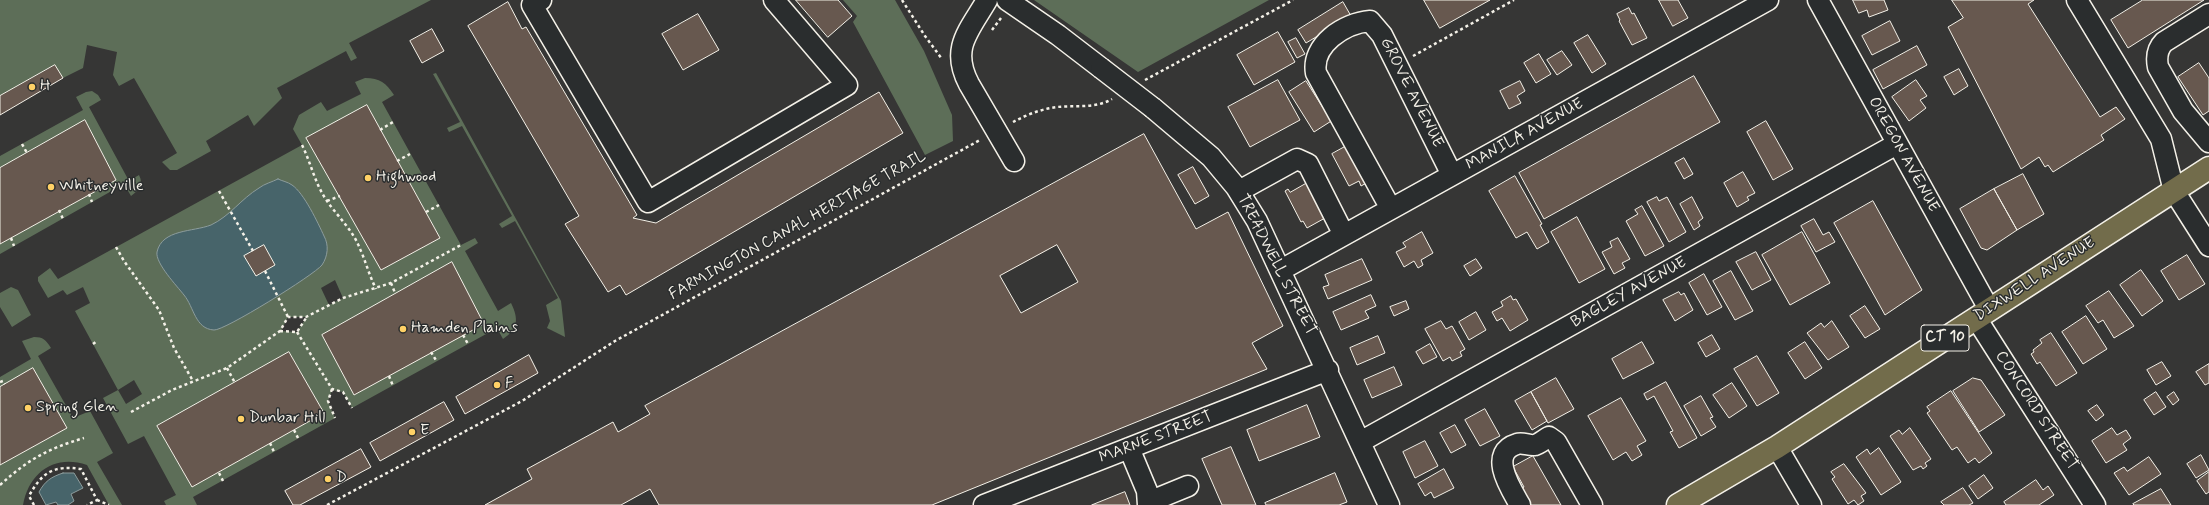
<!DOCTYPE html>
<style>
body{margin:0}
canvas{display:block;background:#363635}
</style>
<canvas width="2209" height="505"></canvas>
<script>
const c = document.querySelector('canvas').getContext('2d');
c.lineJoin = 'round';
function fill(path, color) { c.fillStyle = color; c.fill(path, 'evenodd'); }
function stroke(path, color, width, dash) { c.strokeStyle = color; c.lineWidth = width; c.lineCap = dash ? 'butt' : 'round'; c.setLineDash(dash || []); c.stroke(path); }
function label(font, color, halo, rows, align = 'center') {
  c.font = font + ' Mynerve,sans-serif'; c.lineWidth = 3; c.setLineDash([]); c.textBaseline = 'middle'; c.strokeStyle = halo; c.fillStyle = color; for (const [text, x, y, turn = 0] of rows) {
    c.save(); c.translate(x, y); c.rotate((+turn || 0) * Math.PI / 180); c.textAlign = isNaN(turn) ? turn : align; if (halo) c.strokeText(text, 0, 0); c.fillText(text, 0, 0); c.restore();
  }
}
fill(new Path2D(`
 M0,0H431L349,43L357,58L351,61L346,51L277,88L282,98L254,126L248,115L206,141L211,151L177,170H170L162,162L177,153L134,78L119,86L113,75L117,52L87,45L83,68L63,78L54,65L0,96Z
 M843,0H895L924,51L952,115L953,141L925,155L853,22L857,16Z
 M1034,0H1269L1138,72Z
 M436,73L561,301L565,337L547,328L550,321L546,305L558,298L515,221L502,228L499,224L512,216L462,126L449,132L447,128L460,122L433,74Z
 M365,78C380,78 386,83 394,95L382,102L461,245L475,238L478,243L465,251L498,311L511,303C519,319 518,329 503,339L497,328L352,408L343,392L332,390L328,401L335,418L193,497L197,505H166L164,501L176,495L144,436L128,444L103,398L118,390L75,311L90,303L83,287L67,295L63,290L48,298L38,281V277L50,268L58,279L302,145L293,129L299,115L321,102L327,111L361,94L355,82ZM367,105L440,238L381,270L307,138ZM452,262L431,352L354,395L322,335ZM335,280L343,298L329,305L321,288ZM288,317H306V318L297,332L281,331ZM289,352L324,413L192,487L157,426ZM134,380L142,394L126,404L118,390Z
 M92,91L98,95L101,100L89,107L129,181L139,175C144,185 139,190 131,196L124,184L0,254V244L116,180L85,120L0,168V156L83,110L76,97L86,92Z
 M11,287L18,290L31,315L12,327L0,307V293Z
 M34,337C43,337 46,340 51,348L38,356L73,418L90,411L113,453L97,462L122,505H109L87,465C55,454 29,472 23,505H0V465L67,428L33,369L0,387V377L31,359L22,341Z`), '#5d6e58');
const water = new Path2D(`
 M278,179C282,181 288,182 292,185C304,193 318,223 324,236C329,245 328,256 322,265C314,275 224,331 214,330C195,329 194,307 184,295C177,286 155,263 157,252C162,229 193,232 211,225C230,216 241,199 259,188C264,184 272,182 278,179Z
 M63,473H74L83,488L71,494L74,501L68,505H58L56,502L46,505L39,492C45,481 51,477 63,473Z`);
fill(water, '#47646a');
stroke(water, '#8c9c9c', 1);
const building = new Path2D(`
 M796,0H838L852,16L828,37Z
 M1424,0H1490L1440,28Z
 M1659,0H1678L1688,18L1673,26Z
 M1853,0H1884L1888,10L1869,17L1867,10L1859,13Z
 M1952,0H2034L2028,4L2100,117L2116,107L2125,119L2101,135L2104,140L2053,172L2048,165L2045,167L2039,157L2021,169L1948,27L1963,18Z
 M2143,0H2204L2128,48L2111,20Z
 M508,2L522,29L526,27L637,215L633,218L656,223L879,92L903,133L626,295L620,285L608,292L565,224L579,216L468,26Z
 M1343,2L1351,16L1306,43L1298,30Z
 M1629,8L1632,14L1634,13L1647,38L1632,45L1619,21L1620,20L1617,14Z
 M698,14L719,50L683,70L662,34Z
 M1890,21L1900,41L1872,55L1862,36Z
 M432,29L444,51L422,63L410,41Z
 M1278,32L1295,62L1254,85L1237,55Z
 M1588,35L1606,64L1592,73L1574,43Z
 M1296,38L1305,54L1297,58L1288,42Z
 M1917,46L1927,65L1883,89L1873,70Z
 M1562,51L1572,65L1557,75L1547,60Z
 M1539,54L1551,74L1536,83L1524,63Z
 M2199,63L2209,78V111L2203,115L2178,77Z
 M55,65L63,78L0,115V96Z
 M1959,69L1968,86L1954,95L1944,77Z
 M1694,76L1720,122L1544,219L1519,173Z
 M1278,80L1300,120L1250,147L1228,107Z
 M1916,80L1927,96L1920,100L1926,108L1909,121L1892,97Z
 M1306,81L1327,114L1331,111L1336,118L1314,132L1289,92Z
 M1520,81L1525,91L1517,96L1521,103L1509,109L1500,91Z
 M367,105L440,238L381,270L306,138Z
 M85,120L116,180L0,244V168Z
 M1766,121L1793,169L1773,180L1747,132Z
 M1144,134L1196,229L1228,212L1283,326L1252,343L1267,369L932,505H659L650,489L621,505H485L532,479L527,469L613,422L618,432L650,414L645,406ZM1057,245L1078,282L1021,313L1000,276Z
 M1352,143L1372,180L1361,186L1359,181L1349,186L1332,154Z
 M1684,158L1693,174L1684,179L1675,163Z
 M1193,167L1209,196L1195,204L1178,175Z
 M1743,172L1755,193L1747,197L1749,200L1737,207L1724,183Z
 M2023,174L2044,214L2017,230L1994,189Z
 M1515,176L1542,224L1540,225L1549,242L1537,249L1527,232L1516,238L1489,191Z
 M1309,182L1318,198L1315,200L1325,218L1307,228L1303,221L1301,222L1285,191L1288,189L1290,192Z
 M1994,189L2017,230L1987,250L1981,248L1960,209Z
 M1657,197L1659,201L1667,197L1686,232L1669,242L1647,202Z
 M1692,197L1703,218L1698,222L1700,226L1694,230L1680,204Z
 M1873,201L1922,290L1885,315L1834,223Z
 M1642,206L1664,246L1645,256L1626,221L1638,214L1635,210Z
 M1577,217L1605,269L1579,283L1551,232Z
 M1814,219L1823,235L1829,232L1835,242L1816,252L1801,226Z
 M1422,232L1433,253L1421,260L1423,265L1418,268L1414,261L1404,267L1396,252L1406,247L1403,243Z
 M1802,232L1830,283L1790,305L1762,255Z
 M1618,238L1630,259L1622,263L1625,268L1614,274L1602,252L1612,247L1610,242Z
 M264,245L275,265L256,276L244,256Z
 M1756,252L1771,280L1752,290L1736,262Z
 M2187,255L2205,284L2179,300L2161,271Z
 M1362,259L1372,280L1328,299L1323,287L1329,285L1325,275Z
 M1476,259L1482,268L1470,276L1464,266Z
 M452,262L484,324L354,395L322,335Z
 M2141,270L2163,301L2142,316L2120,285Z
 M1731,271L1753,311L1735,320L1713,281Z
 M1704,274L1722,307L1707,315L1689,283Z
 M2109,291L2134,326L2114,338L2103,320L2098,323L2086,306Z
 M1679,292L1681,295L1684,293L1693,310L1675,321L1663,300Z
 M1371,295L1376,306L1365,311L1369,318L1341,330L1333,312Z
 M1511,296L1513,300L1516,299L1528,320L1510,331L1502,318L1497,321L1492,312L1503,306L1501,302Z
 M1406,301L1409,309L1394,316L1390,307Z
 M1865,306L1880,329L1865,338L1850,316Z
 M1476,312L1486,330L1469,340L1459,322Z
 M2086,316L2107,349L2083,364L2062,332Z
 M1441,321L1446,329L1452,326L1465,349L1460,352L1462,356L1452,361L1450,357L1443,361L1425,329Z
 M1832,321L1849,347L1828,360L1807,333L1821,323L1824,327Z
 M2051,333L2077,373L2056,386L2040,362L2037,364L2031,354L2034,352L2033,350L2042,343L2040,340Z
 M1712,335L1720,349L1706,357L1698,343Z
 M1378,336L1385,353L1357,365L1350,348Z
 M1642,342L1654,363L1623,379L1612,359Z
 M1805,342L1822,368L1805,379L1788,353Z
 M1430,344L1437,357L1423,364L1416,352Z
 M289,352L324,413L192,487L157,426Z
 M529,355L538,373L465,414L456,397Z
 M1757,356L1779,393L1757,406L1734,369Z
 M2162,362L2171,376L2156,385L2147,370Z
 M2209,364V383L2205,385L2196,372Z
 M1394,367L1402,385L1372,398L1364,380Z
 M33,368L67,428L0,465V387Z
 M1556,378L1574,409L1548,423L1531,392Z
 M1973,378L1981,380L2005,415L1979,432L1953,391Z
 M1666,382L1697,438L1679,448L1670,432L1673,431L1654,396L1647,400L1644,394Z
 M1732,383L1747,406L1729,418L1713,395Z
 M1951,391L1992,453L1979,463L1975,458L1968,463L1957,447L1952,450L1927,413L1930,411L1927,407Z
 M1531,392L1547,421L1532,430L1515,401Z
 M2156,392L2166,407L2154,415L2144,400Z
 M2174,392L2179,400L2173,405L2167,397Z
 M1701,396L1713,417L1710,418L1716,427L1701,436L1684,406Z
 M1621,398L1646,441L1637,446L1642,455L1632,461L1626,452L1613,460L1588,416Z
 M444,402L454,420L380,461L370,443Z
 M1307,405L1320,437L1259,461L1247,430Z
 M2097,405L2104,415L2096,421L2088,411Z
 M1485,409L1500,436L1480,446L1465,420Z
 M1455,425L1466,445L1451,453L1440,433Z
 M1910,428L1931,459L1925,463L1927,466L1923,469L1921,466L1913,470L1890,436L1899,430L1902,434Z
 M2112,428L2117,435L2126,430L2131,438L2123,444L2127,450L2106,463L2092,441Z
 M1425,441L1438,466L1415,478L1403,452Z
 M1231,447L1256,505H1222L1202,459Z
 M1879,448L1901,482L1881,495L1856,457L1867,449L1870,454Z
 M361,449L371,467L300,505H293L285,491Z
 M2201,455L2209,470L2196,478L2187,464Z
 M1533,456L1561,505H1530L1521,489L1524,487L1513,467Z
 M2149,457L2161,474L2129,495L2114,473L2124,467L2127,471Z
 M1844,464L1866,493L1861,496L1864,501L1858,505L1854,500L1848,504L1832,479L1835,477L1831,472Z
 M1444,469L1454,488L1434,498L1431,492L1425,496L1418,484Z
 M2209,472V492L2206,494L2197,481Z
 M1335,473L1347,502L1339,505H1266L1265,503Z
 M1984,475L1993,488L1978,499L1969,486Z
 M2036,480L2043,490L2048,486L2054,495L2039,505H2006L2004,502Z
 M1963,488L1973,503L1969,505H1944L1941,502Z
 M2161,489L2171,505H2134L2133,504Z
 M1125,492L1130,505H1092Z`);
fill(building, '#67584f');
stroke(building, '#f4f1e8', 1);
const minor = new Path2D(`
 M541,0L532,5L648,202L847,85L774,0
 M987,0C969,31 950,48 969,84L1014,161
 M1007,0L1058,35L1101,68
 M1818,0L1989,309
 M2077,0L2161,139L2174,191L2209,246
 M2209,14L2164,42C2157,49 2156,57 2158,67L2183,111L2209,142
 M1153,108L1211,157L1236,187L1257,221L1389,505
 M1239,191L1297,159L1308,164L1344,235
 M1391,209L1316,73C1311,45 1344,23 1370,21L1382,35L1452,175
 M1281,270L1768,0
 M1976,318L2095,505
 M1360,442L1897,144
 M1777,447L1811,505
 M1129,448L1147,491L1148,505
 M1149,502L1188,486
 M984,505L1328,370
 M1520,505C1511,489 1487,453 1517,444C1523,442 1529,446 1535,445C1539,444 1545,439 1549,437L1556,442L1592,505`);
const major = new Path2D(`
 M1678,505L1777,447L2209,168`);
stroke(minor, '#f4f1e8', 23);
stroke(major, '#f4f1e8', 25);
stroke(new Path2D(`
 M902,0L925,36L942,59
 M992,30L1001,18
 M1413,56L1514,0
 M1145,80L1293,0
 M1013,122C1026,115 1041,109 1057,107C1075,105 1095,109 1112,99
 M380,130L393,122
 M22,144L27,153
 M302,145C311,163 315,184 327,201C338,217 353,230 360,249C366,262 369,275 376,289
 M397,161L410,154
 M219,191L253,251
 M89,194L92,202
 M327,201L340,196
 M59,210L63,219
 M426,212L439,205
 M11,238L14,246
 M116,247L124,261L159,310L174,348L193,381
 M265,271L288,317
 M391,283L395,293
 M280,331L297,332L306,318
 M297,332L332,389L343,392L352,408
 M463,335L468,344
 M93,344L97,341
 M431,352L437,362
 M227,368L235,383
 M389,376L393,386
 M0,382L3,381L5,384
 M332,389L328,401L335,418
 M131,412L172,390L227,368L280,331L288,317H306L343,298L391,283L461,245
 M294,430L298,438
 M270,443L274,452
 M219,473L223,481
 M0,485C29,459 47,449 84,438
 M97,500L109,505
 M34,505L29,496C42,472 54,465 81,469L97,500L87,505
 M327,505L522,401L615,341L980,140`), '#f4f1e8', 2.5, [3, 3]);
stroke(minor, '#2a2d2e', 20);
stroke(major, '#726c4b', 22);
const minorBridge = new Path2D(`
 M1101,68L1153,108`);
stroke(minorBridge, '#f4f1e8', 23, []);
stroke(minorBridge, '#2a2d2e', 20);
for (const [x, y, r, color] of [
 [32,87,4,"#ffd166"],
 [368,178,4,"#ffd166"],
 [51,187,4,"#ffd166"],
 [403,329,4,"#ffd166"],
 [497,385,4,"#ffd166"],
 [28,408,4,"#ffd166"],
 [241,419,4,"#ffd166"],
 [412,432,4,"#ffd166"],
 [328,479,4,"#ffd166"]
]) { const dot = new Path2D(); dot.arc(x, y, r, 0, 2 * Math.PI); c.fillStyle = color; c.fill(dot); stroke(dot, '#2a2d2e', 1.5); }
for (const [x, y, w] of [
 [1945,338,48]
]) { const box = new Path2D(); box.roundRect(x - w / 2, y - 13, w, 26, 3); c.fillStyle = '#2a2d2e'; c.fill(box); stroke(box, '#f4f1e8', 1); }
label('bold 15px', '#f4f1e8', null, [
 ["CT 10",1945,338]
]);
label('16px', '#f4f1e8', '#2a2d2e', [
 ["H",40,87],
 ["Highwood",376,178],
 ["Whitneyville",59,187],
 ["Hamden Plains",411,329],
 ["F",505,385],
 ["Spring Glen",36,408],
 ["Dunbar Hill",249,419],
 ["E",420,432],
 ["D",336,479]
], 'left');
label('16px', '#f4f1e8', '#2a2d2e', [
 ["GROVE AVENUE",1411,93,63],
 ["MANILA AVENUE",1525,135,-29],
 ["OREGON AVENUE",1903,155,61],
 ["FARMINGTON CANAL HERITAGE TRAIL",798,226,-29],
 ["TREADWELL STREET",1276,265,63],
 ["DIXWELL AVENUE",2035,280,-33],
 ["BAGLEY AVENUE",1629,293,-29],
 ["CONCORD STREET",2036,411,57],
 ["MARNE STREET",1156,438,-21]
]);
</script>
